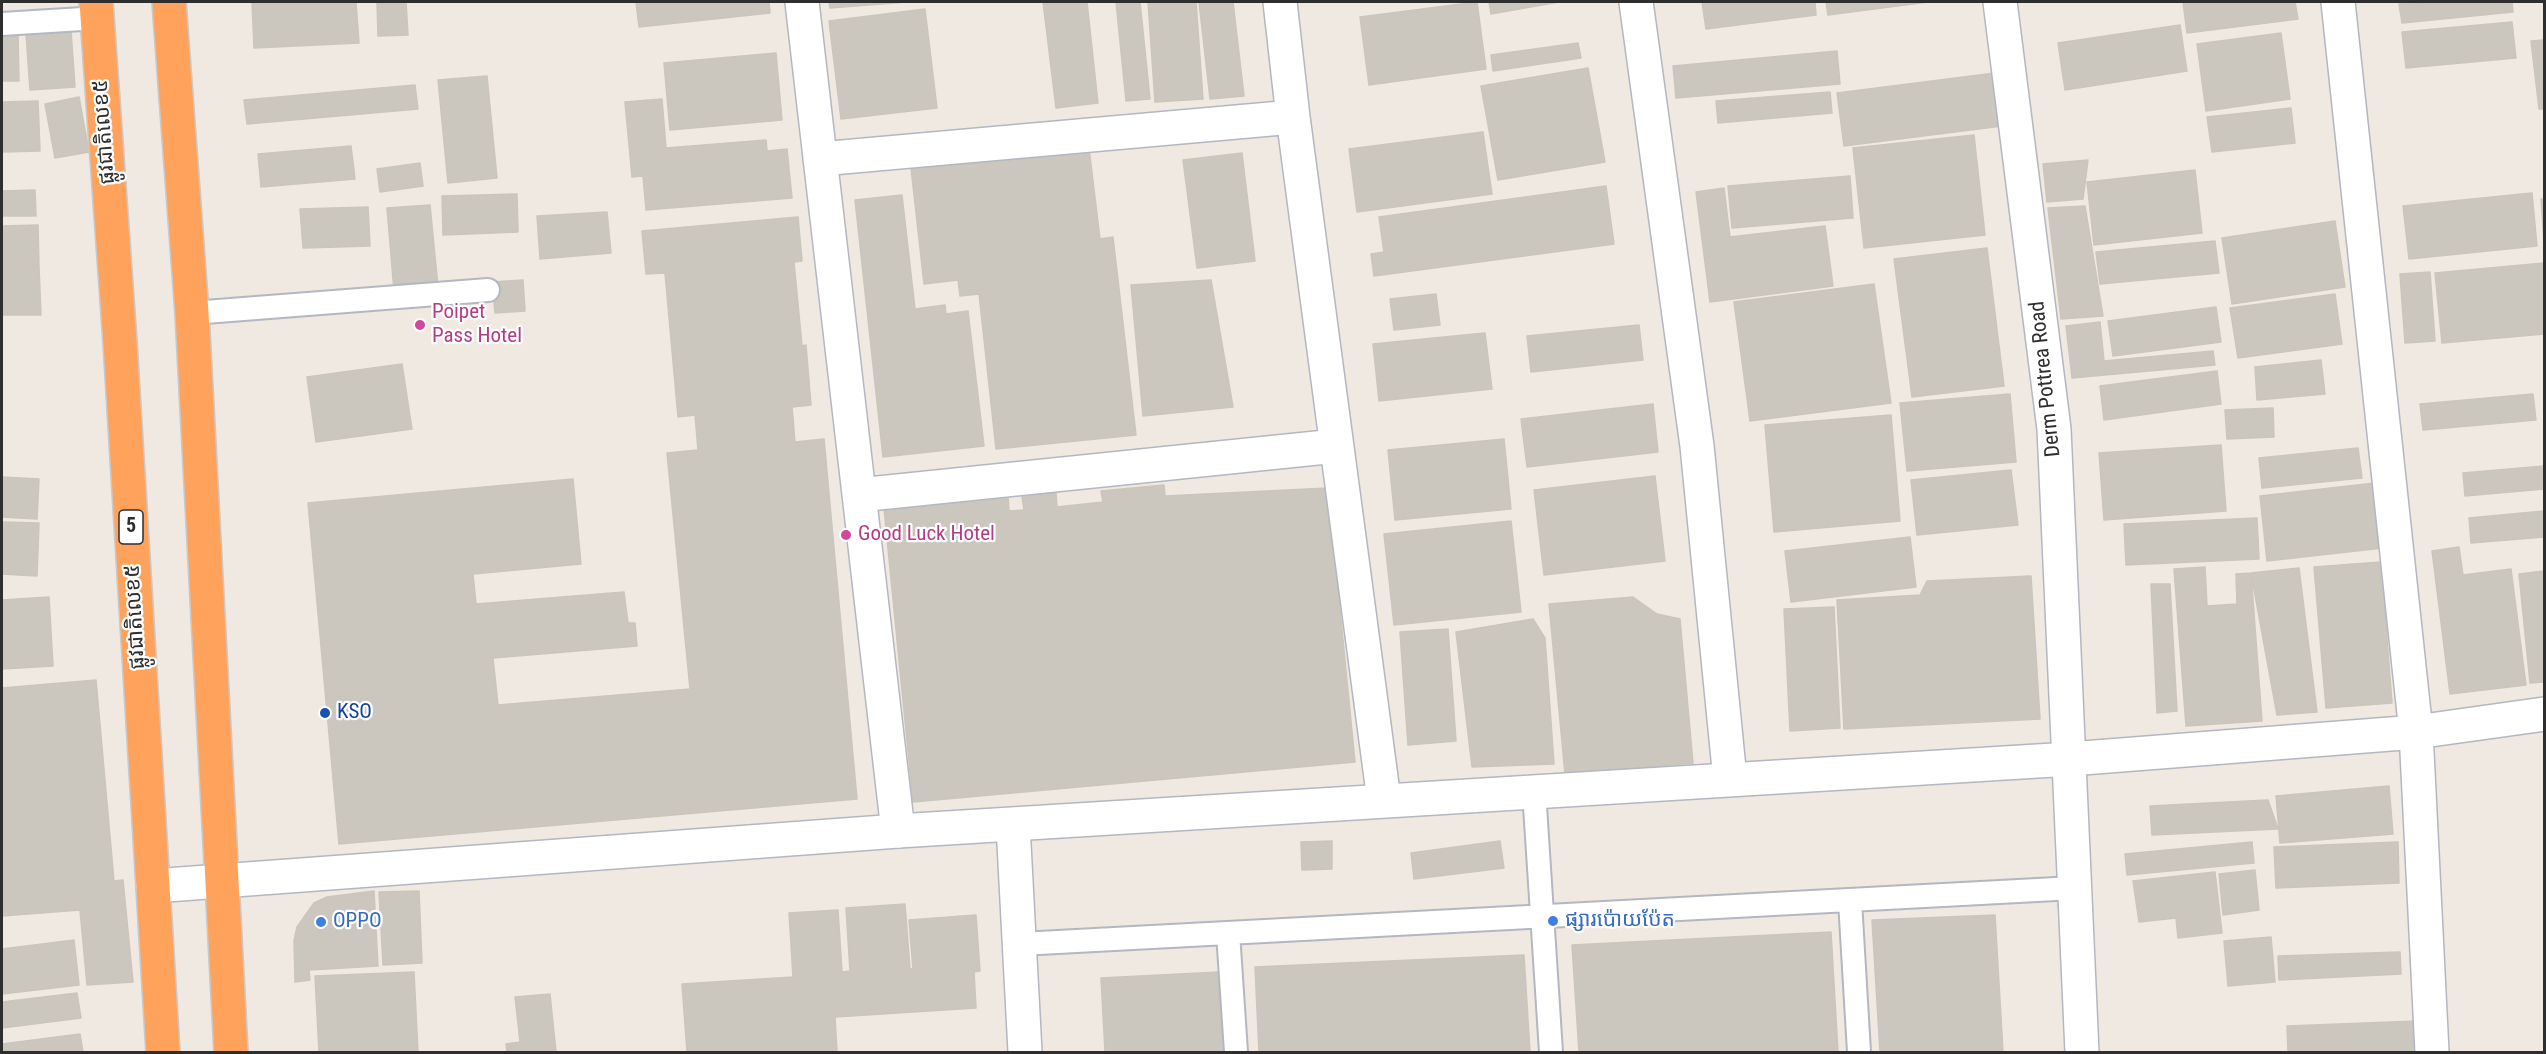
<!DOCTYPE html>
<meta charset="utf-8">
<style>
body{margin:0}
#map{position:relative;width:2546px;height:1054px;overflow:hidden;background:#efe9e1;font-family:"Roboto Condensed",sans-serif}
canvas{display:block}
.frame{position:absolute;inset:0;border:3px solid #2e2e2e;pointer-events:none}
</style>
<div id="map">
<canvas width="2546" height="1054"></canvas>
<div class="frame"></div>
</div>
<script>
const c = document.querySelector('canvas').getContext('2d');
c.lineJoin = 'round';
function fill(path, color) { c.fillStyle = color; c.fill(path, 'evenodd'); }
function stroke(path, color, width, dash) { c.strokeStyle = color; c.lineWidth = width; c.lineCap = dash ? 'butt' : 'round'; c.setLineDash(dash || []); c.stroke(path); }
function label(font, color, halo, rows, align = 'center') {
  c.font = font + ' "Roboto Condensed","Noto Sans Khmer",sans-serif'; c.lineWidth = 4.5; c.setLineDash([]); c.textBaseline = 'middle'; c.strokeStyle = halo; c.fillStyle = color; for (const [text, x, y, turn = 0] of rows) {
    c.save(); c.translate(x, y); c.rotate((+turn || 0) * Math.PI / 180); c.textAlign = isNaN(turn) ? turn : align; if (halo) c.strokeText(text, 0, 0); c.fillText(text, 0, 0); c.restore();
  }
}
const building = new Path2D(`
 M252,2H356L359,43L254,48Z
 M377,2H406L408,35L378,36Z
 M636,2H769L770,13L639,27Z
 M829,2H907L830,8Z
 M1043,2H1087L1098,103L1056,108Z
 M1116,2H1140L1150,99L1126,101Z
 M1148,2H1196L1203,99L1155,102Z
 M1199,2H1233L1244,96L1210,99Z
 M1477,2L1486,69L1369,85L1360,17Z
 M1489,2H1559L1491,14Z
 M1702,2H1815L1816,15L1706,29Z
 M1826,2H1928L1828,15Z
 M2183,2H2295L2298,19L2187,33Z
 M2426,2H2512L2513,12L2402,23L2399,4Z
 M925,9L937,108L841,119L829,21Z
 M2512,22L2516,58L2406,68L2402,32Z
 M2180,25L2187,71L2065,90L2058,43Z
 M71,31L75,87L30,90L26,34Z
 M2281,33L2290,99L2206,111L2197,44Z
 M18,34L19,81H2V35Z
 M2544,40V109H2539L2531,41Z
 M1578,43L1581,58L1493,71L1491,55Z
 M1837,51L1840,84L1676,98L1673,66Z
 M776,53L782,120L670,130L664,63Z
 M1588,68L1605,162L1498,180L1481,86Z
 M1995,73L2002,126L1844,146L1837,93Z
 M487,76L497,178L448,183L438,80Z
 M415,85L418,109L247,124L244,100Z
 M1830,92L1832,113L1718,123L1716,101Z
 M79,97L89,152L55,158L45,104Z
 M662,99L666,148L766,140L767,151L787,149L792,198L646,210L643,176L632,177L625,102Z
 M38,101L40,151L2,152V102Z
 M2291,108L2295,143L2212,152L2207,117Z
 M1483,132L1492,194L1357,212L1349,149Z
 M1974,135L1985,235L1864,248L1853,148Z
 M351,146L355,179L261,187L258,154Z
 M1089,148L1100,239L1113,237L1136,435L996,449L979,294L960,296L958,280L924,284L911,168Z
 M1242,153L1255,261L1197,268L1183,160Z
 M2088,160L2083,199L2047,202L2043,164Z
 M420,163L423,186L380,192L377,169Z
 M2195,170L2202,233L2094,245L2087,182Z
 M1850,176L1853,218L1732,228L1728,186Z
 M1606,186L1614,244L1374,276L1371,254L1384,252L1379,217Z
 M1724,188L1730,237L1825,226L1833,286L1710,302L1696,192Z
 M35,190L36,216H2V191Z
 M2532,193L2537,246L2409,259L2403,206Z
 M517,194L518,232L443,235L442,196Z
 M902,195L915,309L945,305L946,314L968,311L984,446L883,457L855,200Z
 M2541,199H2544V242Z
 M430,205L438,287L394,291L387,208Z
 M2085,206L2103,316L2061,319L2048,208Z
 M368,207L370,246L303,248L300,209Z
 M607,212L611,253L540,259L537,216Z
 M798,217L802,261L794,262L802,346L806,345L811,405L792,407L795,442L824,439L857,799L339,844L308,503L573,479L581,564L473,574L476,604L624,592L628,623H635L637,646L493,658L498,705L690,689L667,453L698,450L695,415L678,417L665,273L646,274L642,231Z
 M2335,221L2345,287L2232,304L2222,238Z
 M38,225L39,267H2V226Z
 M2215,241L2219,273L2100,284L2096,252Z
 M1987,248L2004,386L1912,397L1894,259Z
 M2544,263V334L2442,343L2435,273Z
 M2,267H39L41,315H2Z
 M2430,272L2435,341L2405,343L2400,274Z
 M523,280L525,311L495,313L492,282Z
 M1211,280L1233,407L1143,416L1131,285Z
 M1874,284L1891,403L1750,421L1734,302Z
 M1436,294L1440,325L1394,330L1390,299Z
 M2335,294L2342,344L2238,358L2230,308Z
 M2216,307L2221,342L2113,356L2108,321Z
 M2100,322L2104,361L2213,351L2215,365L2072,378L2066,326Z
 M1639,325L1643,360L1531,372L1527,336Z
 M1485,333L1492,389L1379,401L1373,344Z
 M2321,360L2325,394L2257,400L2255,367Z
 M402,364L412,429L316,442L307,377Z
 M2217,371L2221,404L2104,420L2100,386Z
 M2010,394L2016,462L1907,471L1900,403Z
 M2533,394L2536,420L2423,430L2420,404Z
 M1653,404L1658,452L1527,467L1521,419Z
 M2273,408L2274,437L2227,439L2225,410Z
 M1891,415L1900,521L1774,532L1765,425Z
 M1504,439L1511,509L1395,520L1388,450Z
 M2221,445L2226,511L2104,520L2099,453Z
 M2358,448L2362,478L2262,488L2259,458Z
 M2544,466V489L2465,496L2463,473Z
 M2011,470L2018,525L1917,535L1911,480Z
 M1655,476L1665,561L1544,575L1534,490Z
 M2,477L39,479L37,519L2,517Z
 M2375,483L2383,548L2267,561L2260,496Z
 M1164,485L1165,496L1328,488L1355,762L913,802L884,508L1008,496L1009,511L1024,510L1022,497L1056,493L1057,507L1103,502L1101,491Z
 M2544,511V537L2471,543L2469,518Z
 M2257,518L2259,559L2126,565L2124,524Z
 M1511,521L1521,612L1394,625L1384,534Z
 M2,522L39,523L37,576L2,574Z
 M1910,537L1916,587L1791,602L1785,551Z
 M2459,547L2463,575L2511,569L2526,685L2450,694L2432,551Z
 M2381,562L2392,703L2326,708L2314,567Z
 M2205,567L2207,606L2237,604L2236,574L2251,573L2262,721L2186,726L2174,569Z
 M2299,568L2317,712L2277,715L2251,573Z
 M2544,571V682L2530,683L2519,574Z
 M2031,576L2040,719L1844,729L1837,600L1920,595L1927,581Z
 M2151,584H2170L2177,711L2157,713Z
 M49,597L53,666L2,669V600Z
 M1633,597L1657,614L1680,619L1693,763L1565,774L1549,604Z
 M1834,607L1840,728L1790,731L1784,609Z
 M1533,619L1545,638L1554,764L1472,767L1456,632Z
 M1448,629L1456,741L1408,745L1400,632Z
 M96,680L114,881L123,880L133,982L87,985L80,910L2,916V688Z
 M2389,786L2393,834L2280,843L2276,796Z
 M2268,800L2278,829L2152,835L2150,806Z
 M1332,841V869L1302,870L1301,842Z
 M1500,841L1504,868L1414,879L1411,853Z
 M2252,842L2254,863L2127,875L2125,854Z
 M2398,842L2399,883L2276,888L2274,847Z
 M2255,870L2259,910L2223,915L2219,874Z
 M2215,872L2222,933L2178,938L2176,918L2139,922L2133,881Z
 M374,891L378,966L309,970L310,980L295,982L294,941L297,927L314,903L327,897Z
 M419,891L422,963L383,965L379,892Z
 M905,904L910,969H913L909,920L976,915L980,971L974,972L976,1008L835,1017L837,1052H687L682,984L793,977L789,913L838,910L842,972L850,971L846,908Z
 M1995,915L2003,1052H1880L1872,920Z
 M1831,932L1838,1052H1579L1572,945Z
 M2271,937L2275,982L2228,986L2224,941Z
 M74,940L79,985L2,994V949Z
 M2400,952L2401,974L2279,980L2278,956Z
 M1524,955L1530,1052H1259L1255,967Z
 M414,972L418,1052H319L315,976Z
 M1219,972L1224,1052H1105L1101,978Z
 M77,993L81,1018L2,1028V1002Z
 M550,994L556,1052H507L506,1044L520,1042L515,997Z
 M2417,1021L2418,1052H2288L2287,1026Z
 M80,1034L83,1052H2V1044Z`);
fill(building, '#cbc7bf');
stroke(building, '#cbc5ba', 1.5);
const lane = new Path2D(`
 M2,24L98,18
 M192,313L488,290
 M1534,791L1551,1052
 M1850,901L1859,1052
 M1228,933L1236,1052
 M1020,944L2075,888`);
const street = new Path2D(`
 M802,2L898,831
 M1280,2L1293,117L1384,800
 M1636,2L1697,446L1730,779
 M2338,2L2416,732L2432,1052
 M820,159L1293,117
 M859,495L1336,446
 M1013,825L1025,1052`);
const secondary = new Path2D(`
 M2000,2L2054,429L2082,1052
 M153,886L898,831L2070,759L2416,732L2544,714`);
const highway = new Path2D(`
 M96,2L120,342L163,1052
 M169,2L192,313L231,1052`);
stroke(lane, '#b4b7c1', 26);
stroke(street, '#b4b7c1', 36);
stroke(secondary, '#b4b7c1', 36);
stroke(highway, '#c9c9c9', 36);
stroke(lane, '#fff', 22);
stroke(street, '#fff', 33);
stroke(secondary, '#fff', 33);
stroke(highway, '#ffa35c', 33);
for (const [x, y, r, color] of [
 [420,325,6,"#d1479c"],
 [846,535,6,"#d1479c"],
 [325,713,6,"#1a4fb4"],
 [1553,921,6,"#3f7fe0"],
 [321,922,6,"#3f7fe0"]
]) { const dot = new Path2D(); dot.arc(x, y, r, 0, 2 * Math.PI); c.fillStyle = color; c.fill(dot); stroke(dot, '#fff', 2); }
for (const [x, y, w] of [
 [131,527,24]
]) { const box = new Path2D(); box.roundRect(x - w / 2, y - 17, w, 34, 4.5); c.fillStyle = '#fff'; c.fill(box); stroke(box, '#2e2e2e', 1.5); }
label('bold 20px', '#2e2e2e', null, [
 ["5",131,527]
]);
label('21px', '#2e2e2e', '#fff', [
 ["ផ្លូវជាតិលេខ៥",105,132,-94],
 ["Derm Pottrea Road",2046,379,-96],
 ["ផ្លូវជាតិលេខ៥",136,617,-93]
]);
label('21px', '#b23c85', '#fff', [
 ["Poipet",432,313],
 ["Pass Hotel",432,337],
 ["Good Luck Hotel",858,535]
], 'left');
label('21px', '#164399', '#fff', [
 ["KSO",337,713]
], 'left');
label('21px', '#366cbe', '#fff', [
 ["ផ្សារប៉ោយប៉ែត",1565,921],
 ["OPPO",333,922]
], 'left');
</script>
